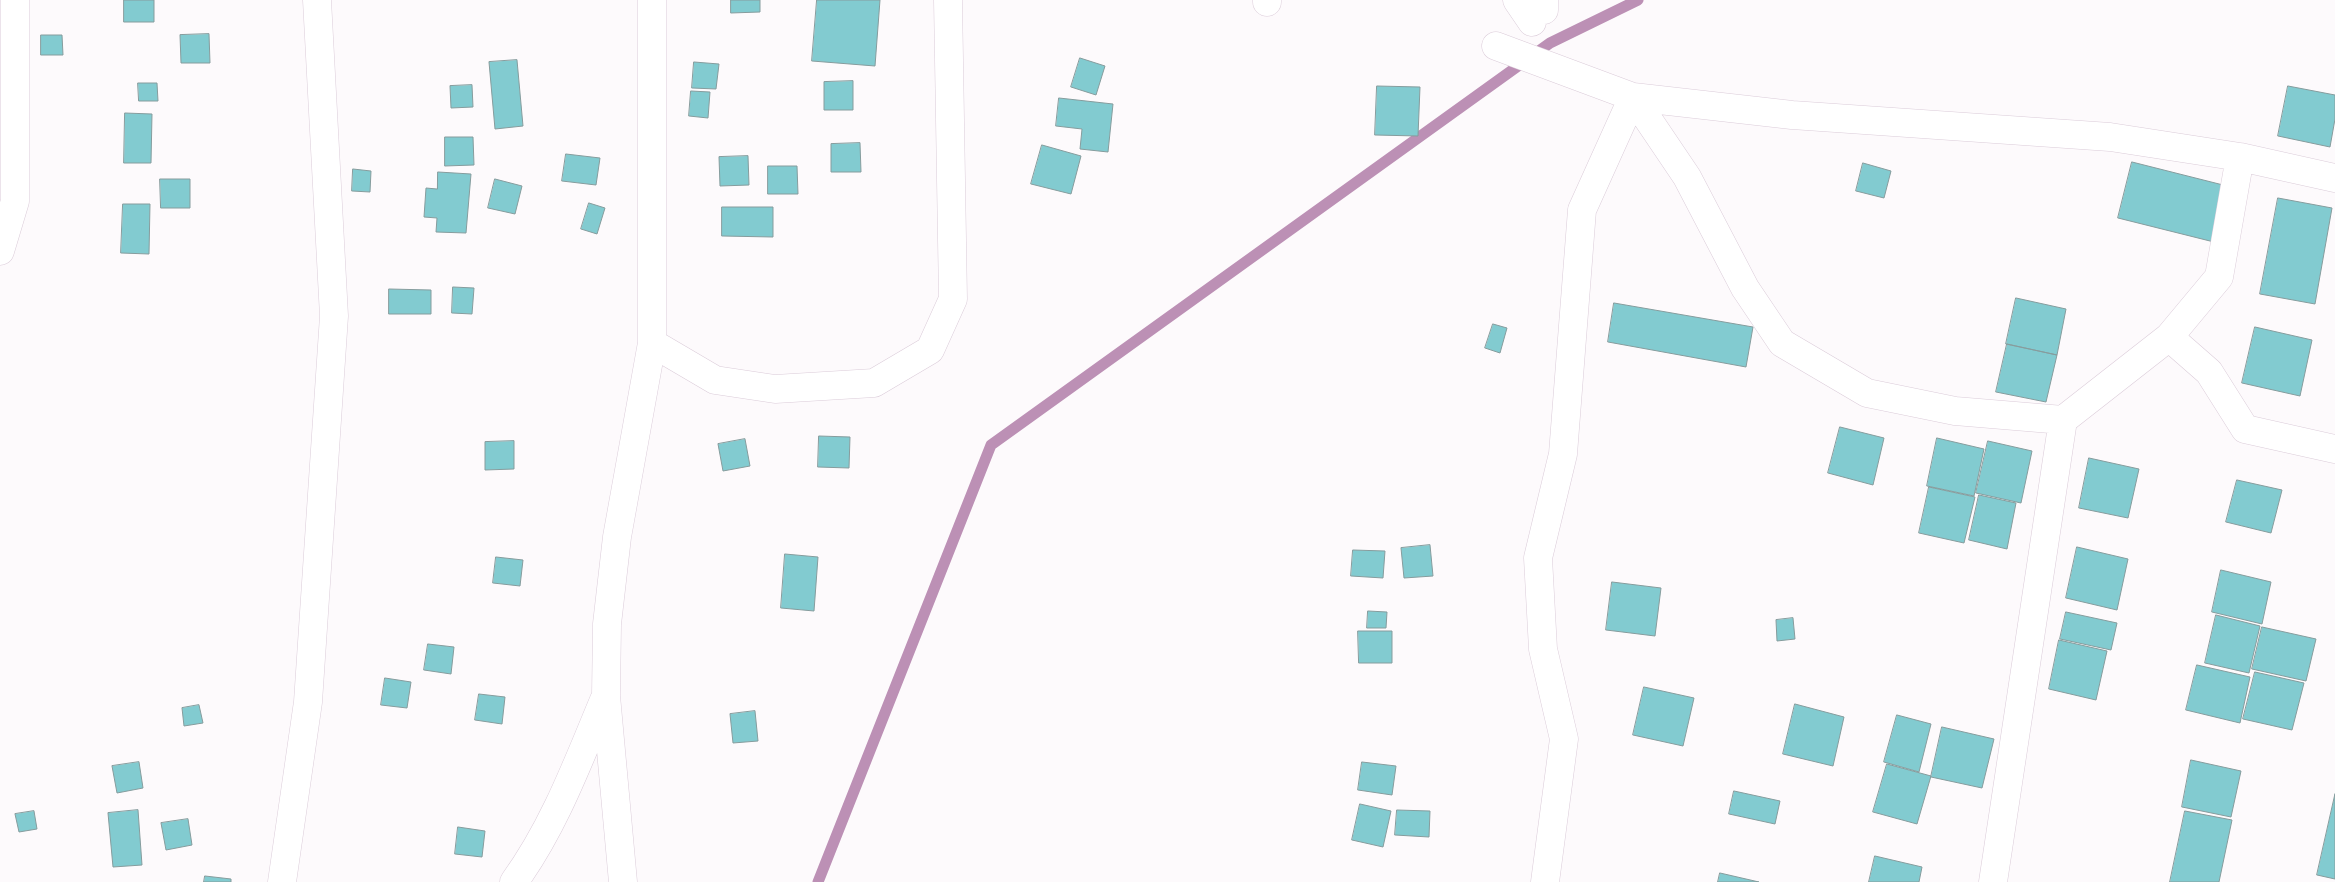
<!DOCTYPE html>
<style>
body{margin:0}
canvas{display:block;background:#fdfafc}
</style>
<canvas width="2335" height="882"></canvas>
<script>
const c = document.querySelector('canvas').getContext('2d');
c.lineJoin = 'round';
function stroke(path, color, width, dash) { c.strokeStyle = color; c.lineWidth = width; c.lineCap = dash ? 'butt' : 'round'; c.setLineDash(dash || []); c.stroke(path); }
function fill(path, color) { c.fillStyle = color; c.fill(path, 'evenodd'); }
stroke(new Path2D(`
 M818,882L991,445L1550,43L1638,0`), '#bc90b5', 11);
const building = new Path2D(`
 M124,0H154V22H124Z
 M731,0H760V12L731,13Z
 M817,0H880L875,66L812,61Z
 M209,34L210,63H181L180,35Z
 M41,35H62L63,55H41Z
 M1080,58L1105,66L1096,95L1071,87Z
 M517,60L523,126L495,129L489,62Z
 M694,62L719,64L716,89L692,88Z
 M853,81V110H824V82Z
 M138,83H157L158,101H139Z
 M472,85L473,107L451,108L450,86Z
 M1377,86L1420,87L1418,136L1375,135Z
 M2288,86L2335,95V119L2330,147L2278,136Z
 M691,91L710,92L708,118L689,116Z
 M1059,98L1113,104L1108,152L1080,149L1082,129L1056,126Z
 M125,113L152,114L151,163H124Z
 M445,137H473L474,165L445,166Z
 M860,143L861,172H831V144Z
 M1042,145L1081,156L1071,194L1031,184Z
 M566,154L600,158L596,185L562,181Z
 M748,156L749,185L720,186L719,157Z
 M2132,162L2231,187L2218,243L2118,218Z
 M1863,163L1891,171L1884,198L1856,191Z
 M768,166H797L798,194H768Z
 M353,169L371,171L370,192L352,191Z
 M438,172L471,174L466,233L436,232L437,218L424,217L426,188L437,189Z
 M160,179H190V208H161Z
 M495,179L522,186L515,214L488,208Z
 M2278,198L2332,208L2315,304L2260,294Z
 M589,203L605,208L597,234L581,229Z
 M123,204H150L149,254L121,253Z
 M722,207H773V237L722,236Z
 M453,287L474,288L472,314L452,313Z
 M389,289L431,290V314H389Z
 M2016,298L2066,309L2057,355L2006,344Z
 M1614,303L1753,327L1746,367L1608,342Z
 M1493,324L1507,328L1500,353L1485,348Z
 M2255,327L2312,340L2300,396L2242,383Z
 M2007,344L2057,355L2046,402L1996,392Z
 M1840,427L1884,438L1873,485L1828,473Z
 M819,436L850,437L849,468L818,467Z
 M1937,438L1984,449L1974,496L1927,486Z
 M745,439L750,466L723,471L718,444Z
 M514,441V469L485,470V442Z
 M1988,441L2032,451L2021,503L1976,493Z
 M2089,458L2139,469L2128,518L2079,508Z
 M2237,480L2282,490L2271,533L2226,522Z
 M1929,487L1975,497L1964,543L1919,533Z
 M1979,495L2016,503L2007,549L1969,540Z
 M1430,545L1433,576L1404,578L1401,548Z
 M2077,547L2128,559L2117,610L2066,598Z
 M1353,550L1385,551L1383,578L1351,576Z
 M785,554L818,557L814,611L781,608Z
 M496,557L523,560L520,586L493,583Z
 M2221,570L2271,582L2262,624L2212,612Z
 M1612,582L1661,588L1655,636L1606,630Z
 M1368,611L1387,612L1386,628H1367Z
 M2066,612L2117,623L2111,650L2060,639Z
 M2216,615L2260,626L2249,673L2205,663Z
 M1793,618L1795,639L1777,641L1776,620Z
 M2262,627L2316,639L2306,681L2252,669Z
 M1358,631H1392V663H1359Z
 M2059,640L2107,651L2096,700L2049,689Z
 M428,644L454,647L451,674L424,670Z
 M2197,665L2250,677L2240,723L2186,710Z
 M2255,672L2304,683L2292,730L2243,719Z
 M385,678L411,682L407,708L381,705Z
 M1644,687L1694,698L1683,746L1633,735Z
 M479,694L505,697L502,724L475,720Z
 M1795,704L1844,717L1833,766L1783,754Z
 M199,705L203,723L184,726L182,708Z
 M755,711L758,741L733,743L730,714Z
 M1897,715L1931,724L1919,772L1884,762Z
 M1942,727L1994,739L1982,788L1931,777Z
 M2191,760L2241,771L2231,817L2182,807Z
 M139,762L143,788L117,793L112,766Z
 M1362,762L1396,766L1392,795L1358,790Z
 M1887,764L1931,776L1917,824L1873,812Z
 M1734,791L1780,801L1775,824L1729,814Z
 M2335,794V879L2317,875Z
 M1360,804L1391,811L1383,847L1352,840Z
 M138,810L142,865L113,867L108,813Z
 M1397,810L1430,811L1429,837L1395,835Z
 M34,811L37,829L19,832L15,814Z
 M2185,811L2232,820L2219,882H2170Z
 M188,819L192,845L166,850L161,823Z
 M458,827L485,831L482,857L455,854Z
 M1875,856L1922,867L1919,882H1869Z
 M1720,873L1759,882H1718Z
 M205,876L231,879V882H204Z`);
fill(building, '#82cbd0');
stroke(building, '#869c9d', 1);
const minor = new Path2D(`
 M1267,0V2
 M1517,0L1532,22
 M1544,0V10
 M1496,46L1633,97L1792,115L2110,137L2240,157
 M1633,97L1687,177L1745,288L1782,343L1867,393L1955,411L2063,420L2169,337L2219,277L2240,157L2335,178
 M0,251L15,201V0
 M2169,337L2209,372L2245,429L2335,449
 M652,343L715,380L775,389L874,383L930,350L953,299L948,0
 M282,882L308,702L334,316L317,0
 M514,882C554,827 578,762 604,700
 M623,882L606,696L607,624L617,537L652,343V0
 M1545,882L1564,739L1543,649L1538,558L1563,454L1582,210L1633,97
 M1993,882L2063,420`);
stroke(minor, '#dbccd9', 29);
stroke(minor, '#fff', 28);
</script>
